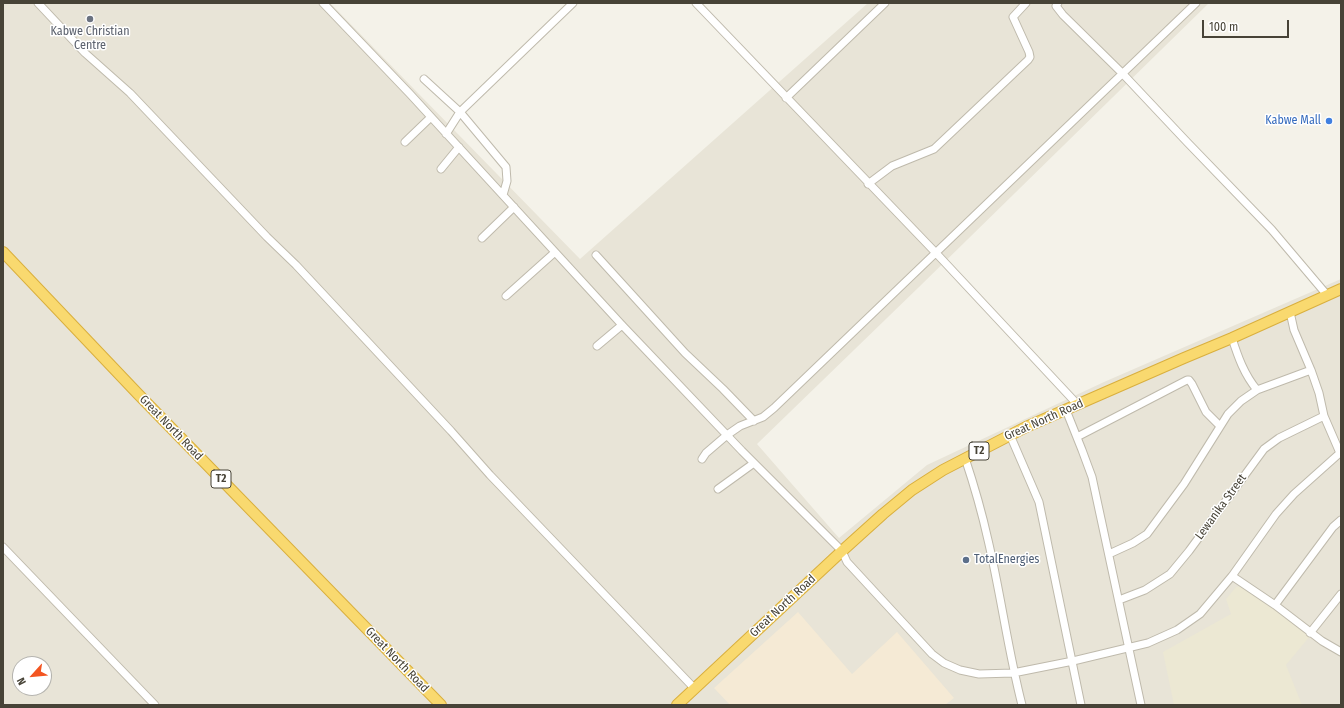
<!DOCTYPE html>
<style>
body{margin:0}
#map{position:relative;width:1344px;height:708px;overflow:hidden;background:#f4f2e9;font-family:"Fira Sans Condensed",sans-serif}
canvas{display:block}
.frame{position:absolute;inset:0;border:4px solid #474337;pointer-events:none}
.north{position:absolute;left:12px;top:656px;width:40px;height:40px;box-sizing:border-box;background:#fff;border:1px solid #b5b4af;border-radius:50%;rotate:243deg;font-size:11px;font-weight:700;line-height:16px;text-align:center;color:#474337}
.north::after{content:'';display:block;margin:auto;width:14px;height:18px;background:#f35521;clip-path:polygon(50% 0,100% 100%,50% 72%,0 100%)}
.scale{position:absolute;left:1202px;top:20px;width:87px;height:18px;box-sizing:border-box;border:2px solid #474337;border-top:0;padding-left:5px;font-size:12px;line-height:14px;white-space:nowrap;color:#474337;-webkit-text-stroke:3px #fff;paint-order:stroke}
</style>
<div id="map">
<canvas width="1344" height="708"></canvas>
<div class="frame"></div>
<div class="north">N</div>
<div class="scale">100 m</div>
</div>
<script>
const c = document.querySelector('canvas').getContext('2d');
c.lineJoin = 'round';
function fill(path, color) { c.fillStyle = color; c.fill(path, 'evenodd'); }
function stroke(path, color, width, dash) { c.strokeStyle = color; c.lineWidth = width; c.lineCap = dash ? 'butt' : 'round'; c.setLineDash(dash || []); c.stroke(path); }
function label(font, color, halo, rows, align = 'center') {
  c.font = font + ' "Fira Sans Condensed",sans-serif'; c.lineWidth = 3; c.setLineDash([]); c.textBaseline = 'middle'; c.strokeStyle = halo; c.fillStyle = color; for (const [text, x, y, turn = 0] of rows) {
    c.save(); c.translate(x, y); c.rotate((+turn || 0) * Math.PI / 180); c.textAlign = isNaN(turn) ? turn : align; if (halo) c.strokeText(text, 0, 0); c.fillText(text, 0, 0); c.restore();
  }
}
fill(new Path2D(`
 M3,3H330L580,259L868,3H1209L919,287L757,444L839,538L927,465L1104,382L1341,279V705H3ZM20,664H44V688H20Z`), '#e8e4d7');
fill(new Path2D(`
 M798,612L852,674L897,632L954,698L945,705H730L714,688Z`), '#f5ead5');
fill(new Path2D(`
 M1244,586L1310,636L1286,665L1302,705H1174L1163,652L1231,614L1226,599L1236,587Z`), '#ece8d3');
const minor = new Path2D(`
 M38,3L85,53L130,93L267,237L296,265L451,431L490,475L695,689
 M323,3L410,94L622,325L742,451L842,551L847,562L932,654L944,663L960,670L979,674L1013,673L1073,661L1148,643L1177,630L1200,614L1232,576L1276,514L1294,494L1341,452
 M696,3L936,253L1078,405
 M1058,3L1056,6L1063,15L1122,73L1187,142L1272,230L1327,295
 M424,79L460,112L506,167L507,181L503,195
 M786,98L885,3
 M446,134L460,112L573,3
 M405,142L431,117
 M441,169L459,147
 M868,184L892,166L934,149L1028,60L1030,57L1029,52L1013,17L1026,3
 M482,238L514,207
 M596,255L685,353L723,389L754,421
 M506,296L554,253
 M1290,312L1294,330L1311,370
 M1232,338C1238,357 1244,374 1257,390
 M597,346L622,325
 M1066,410L1082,450L1092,477L1141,705
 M1010,435L1039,502L1081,705
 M1077,437L1187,380H1189L1192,384L1206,412L1220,426
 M965,458C974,485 982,513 988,540C1001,595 1008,651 1022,705
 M702,459L706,453L727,435L740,426L763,417L774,408L1196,3
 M718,489L754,463
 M3,547L155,705
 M1109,554L1133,543L1147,534L1184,484L1228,414L1241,401L1257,390L1311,370L1319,393L1324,416L1340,453
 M1232,576L1275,605L1322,641L1341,652
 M1119,600L1145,590L1170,574L1189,551L1264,449L1279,438L1324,416
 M1275,605L1333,527L1341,520
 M1310,633L1341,594`);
const highway = new Path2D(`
 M3,252L138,394L441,705
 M677,705L842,551L883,514L912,490L943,470L1026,427L1184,358L1232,338L1341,289`);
stroke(minor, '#bfbaac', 9);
stroke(highway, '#d9af3e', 12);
stroke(minor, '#fff', 7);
stroke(highway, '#f9d96f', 10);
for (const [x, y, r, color] of [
 [90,19,4,"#6b7280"],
 [1329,121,4,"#3f7fe0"],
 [966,560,4,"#5c6f8a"]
]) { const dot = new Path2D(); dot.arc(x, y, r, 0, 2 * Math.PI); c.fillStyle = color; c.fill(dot); stroke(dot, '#fff', 1.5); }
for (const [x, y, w] of [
 [979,451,20],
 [221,479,20]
]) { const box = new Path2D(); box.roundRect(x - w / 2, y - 9, w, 18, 3); c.fillStyle = '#fff'; c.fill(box); stroke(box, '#474337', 1); }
label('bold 11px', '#474337', null, [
 ["T2",979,451],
 ["T2",221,479]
]);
label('12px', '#5b616d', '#fff', [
 ["Kabwe Christian",90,32],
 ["Centre",90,46]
]);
label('12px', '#366cbe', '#fff', [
 ["Kabwe Mall",1321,121]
], 'right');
label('12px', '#474337', '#fff', [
 ["Great North Road",1044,420,-24],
 ["Great North Road",171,428,46],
 ["Lewanika Street",1221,507,-54],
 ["Great North Road",783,606,-43],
 ["Great North Road",397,660,46]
]);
label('12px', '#4e5e75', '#fff', [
 ["TotalEnergies",974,560]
], 'left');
</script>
